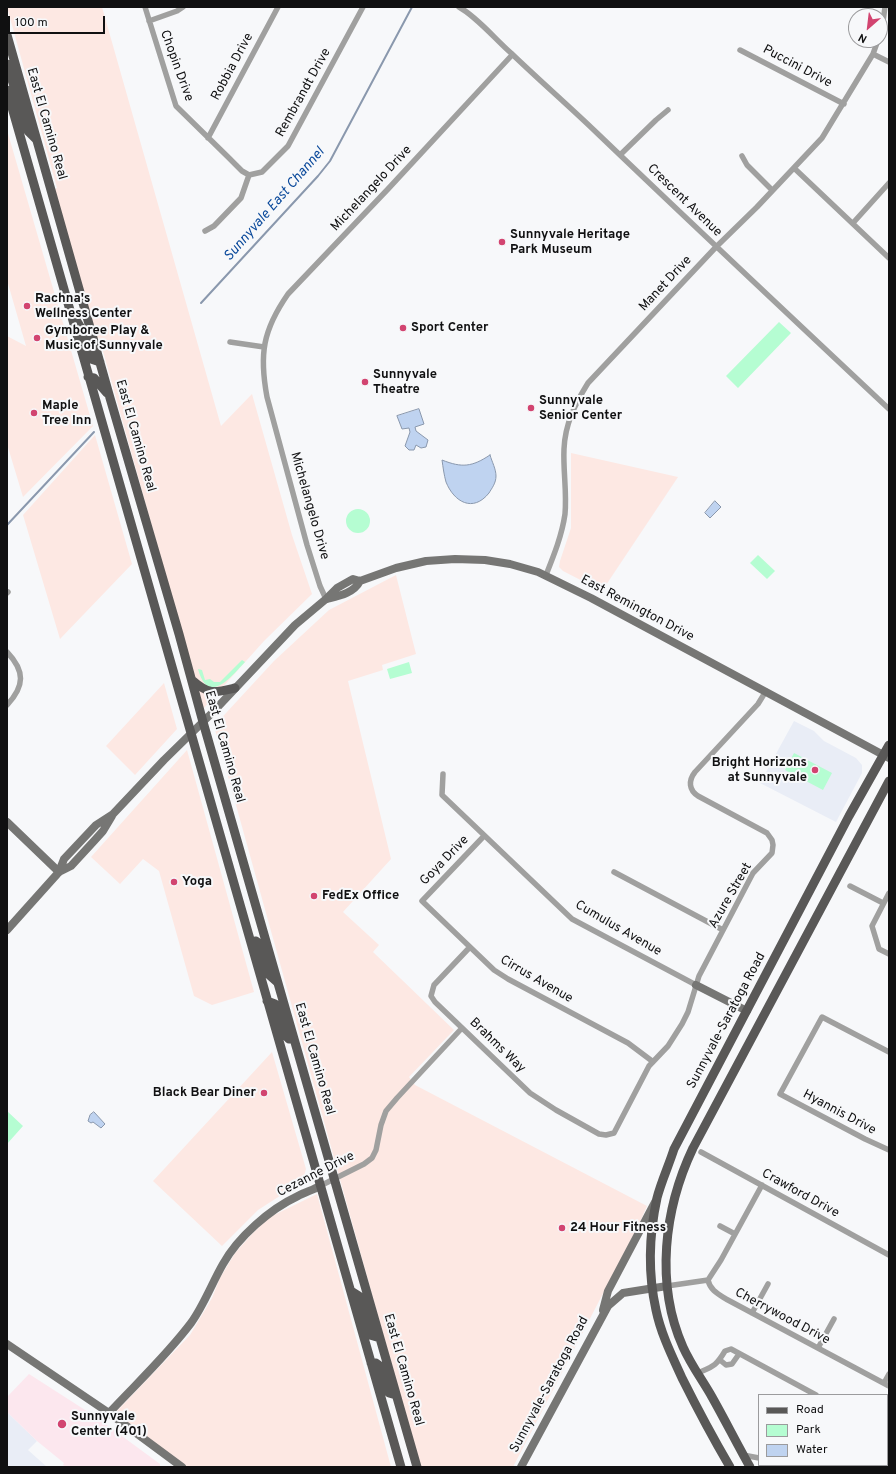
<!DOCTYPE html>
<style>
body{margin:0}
#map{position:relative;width:896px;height:1474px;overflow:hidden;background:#f7f8fa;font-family:Overpass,sans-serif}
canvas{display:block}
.frame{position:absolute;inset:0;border:8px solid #101011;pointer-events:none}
.legend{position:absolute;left:758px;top:1394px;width:130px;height:72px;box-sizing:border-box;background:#f7f8fa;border:1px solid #9b9b9d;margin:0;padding:5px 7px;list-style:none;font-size:12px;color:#101011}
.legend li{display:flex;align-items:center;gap:8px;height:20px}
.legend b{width:20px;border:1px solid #9b9b9d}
.north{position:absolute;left:848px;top:8px;width:40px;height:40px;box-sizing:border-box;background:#f7f8fa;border:1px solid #9b9b9d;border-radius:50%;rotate:208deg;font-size:11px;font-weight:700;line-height:16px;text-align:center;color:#101011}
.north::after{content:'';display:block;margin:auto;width:14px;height:18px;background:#d24470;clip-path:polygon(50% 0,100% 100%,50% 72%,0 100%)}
.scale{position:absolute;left:8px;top:16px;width:97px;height:18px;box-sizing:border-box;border:2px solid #101011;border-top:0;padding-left:5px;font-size:12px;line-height:14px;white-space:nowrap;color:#101011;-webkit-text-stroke:3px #f7f8fa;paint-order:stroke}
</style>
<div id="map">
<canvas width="896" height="1474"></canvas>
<div class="frame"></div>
<ul class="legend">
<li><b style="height:5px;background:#595857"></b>Road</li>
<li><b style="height:11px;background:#b5fdd2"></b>Park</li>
<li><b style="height:11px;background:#bfd3f0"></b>Water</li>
</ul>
<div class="north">N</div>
<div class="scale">100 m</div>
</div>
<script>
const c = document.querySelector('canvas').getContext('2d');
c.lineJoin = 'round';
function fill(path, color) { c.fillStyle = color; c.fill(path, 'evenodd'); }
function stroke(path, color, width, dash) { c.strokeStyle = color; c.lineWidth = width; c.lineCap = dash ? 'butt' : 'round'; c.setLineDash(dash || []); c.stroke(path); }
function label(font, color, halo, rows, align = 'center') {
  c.font = font + ' Overpass,sans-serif'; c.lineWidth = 4; c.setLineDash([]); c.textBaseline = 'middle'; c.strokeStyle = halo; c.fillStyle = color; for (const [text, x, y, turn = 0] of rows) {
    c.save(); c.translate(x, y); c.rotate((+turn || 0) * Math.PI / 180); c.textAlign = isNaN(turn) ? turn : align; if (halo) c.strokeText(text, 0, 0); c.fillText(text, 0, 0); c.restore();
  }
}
fill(new Path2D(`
 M7,7H102L221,426L252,394L292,535L312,594L264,641L203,709L99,337L95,343L52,190L57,188Z
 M7,130L93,426L23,497L7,444V336L26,346L7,280Z
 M95,435L132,564L60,639L23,515Z
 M571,453L678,477L602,591L563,571L559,567L560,561L571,528Z
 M396,575L416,654L382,665L383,670L348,681L391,859L343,912L379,945L373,952L454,1030L409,1077L415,1085L647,1206L638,1226L513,1467H420L214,726L274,661L329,610Z
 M164,683L177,729L135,775L106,746Z
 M187,750L254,992L212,1005L194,996L159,871L143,859L120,884L91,857Z
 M272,1052L306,1169L304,1176L300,1183L258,1210L222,1246L153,1181Z
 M317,1194L391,1467H186L115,1413L190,1335L212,1298L220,1278L235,1253L253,1233L270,1217Z`), '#fde8e3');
fill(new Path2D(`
 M794,721L814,731L824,741L856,758L862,765V773L836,822L760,783Z
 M7,1412L37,1441L28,1450L47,1467H7Z`), '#e9edf6');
fill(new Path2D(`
 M29,1374L96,1417L160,1464V1467H66L63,1465L64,1463L37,1441L7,1412V1397Z`), '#fce7ee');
fill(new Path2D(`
 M779,322L791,333L738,388L726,376Z
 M346 521a12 12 0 1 1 24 0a12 12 0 1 1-24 0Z
 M758,555L775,571L767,579L750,563Z
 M242,660L245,662C230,678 208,706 198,669L202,670L205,680L210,679L214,682H220Z
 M409,662L412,673L390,679L387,669Z
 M794,753L832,773L823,790L785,770Z
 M7,1111L23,1126L7,1144Z`), '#b5fdd2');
const water = new Path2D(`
 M419,409L424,424L415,427L416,431L428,440L426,447L421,448L416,445L414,450H409L405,446L410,432L409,428L402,429L397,416Z
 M490,455C492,462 496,469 496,476C496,483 492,488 489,493C473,513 454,502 446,482C444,475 443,467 442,460C462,468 472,467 490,455Z
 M715,501L721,507L710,518L705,513Z
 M94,1112L105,1124L101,1128L93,1122L91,1123L88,1121L90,1115Z`);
fill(water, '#bfd3f0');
stroke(water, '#8a98ad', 1);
stroke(new Path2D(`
 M201,303L318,176L330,161L412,7
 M7,525L94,432`), '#8a98ad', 2);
stroke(new Path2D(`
 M145,7L176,106L228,157L242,171L249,175
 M459,7C477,17 495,39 511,53C539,80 569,106 597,133C694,226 792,318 889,409
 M149,21L177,11L183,7
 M880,36L882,29L885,7
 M740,50L844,104
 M873,54L889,62
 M208,138L278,7
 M620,155L656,120L668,110
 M742,156L747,165L772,190
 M794,168L889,258
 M249,175L262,172L288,146L363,7
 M853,223L889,183
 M205,231L214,226L241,198L249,175
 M230,342L264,347
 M546,575C554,555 562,535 565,514C567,492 563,471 564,449C565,424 575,404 588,383L716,247L757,207L822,138L873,54L878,40
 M7,593L8,592
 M326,599L320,586L307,545L267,397C259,354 263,330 288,294L388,189L512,55
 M7,652C25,671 25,686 7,705
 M443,774L442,795L572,919L696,985
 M484,836L422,901L494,970L508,979L628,1043L652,1061
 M614,872L723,930
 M850,886L883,903
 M889,893L872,926L879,949L889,954
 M470,947L434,985L431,996L435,1002L530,1093L556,1110L599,1134L606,1135L614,1133L649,1066L668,1046L682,1024L688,1012L699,976L753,873L772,853L773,845L772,840L767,833L698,796C689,790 688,781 695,772L758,704L766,691
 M889,1052L822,1017L780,1094L865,1139L889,1150
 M701,1152L889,1255
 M320,1186L364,1164L372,1158L376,1150L381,1125L386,1111L397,1098L462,1028
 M720,1226L735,1234
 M708,1280C710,1290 718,1294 726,1299L889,1386
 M708,1280L721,1260L762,1185
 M667,1286L708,1280
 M752,1313L768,1284
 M818,1348L834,1319
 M720,1360L726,1365L732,1364L739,1354
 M698,1373C714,1366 716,1366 725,1351L731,1349L816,1395
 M884,1383L889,1374
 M887,1434L889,1435
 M743,1455L759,1458
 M780,1465L783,1467`), '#a0a09f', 5.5);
stroke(new Path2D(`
 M327,599C339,596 354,593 360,581
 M7,822L59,872
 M59,872L64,859L96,825L113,814L164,760L212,713L295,625L326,599L337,588L353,579L360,581L396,568L426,561L455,559L485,560L510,564L538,572L591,598L889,758
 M7,930L59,872L71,866L94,841L103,831L112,816
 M696,985L747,1011
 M603,1310L608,1291L655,1202
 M7,1344L109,1413L182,1467
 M109,1413C137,1383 167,1355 191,1323C204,1305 212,1283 223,1264C238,1237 270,1209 298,1196C305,1192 313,1190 320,1186
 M521,1467L608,1306L623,1293L667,1286`), '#767674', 8);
stroke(new Path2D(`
 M7,35L110,398L179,634L203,722L417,1467
 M7,64L28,131L36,139
 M7,90L401,1467
 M75,318L81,328L91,359L100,362
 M88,377L94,378L107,393
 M192,680C209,695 214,693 235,688
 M251,942L256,941L260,944L268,974L277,982
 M267,1001L275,1004L284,1034L289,1039H294
 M351,1291L359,1296L370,1335L380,1338
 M371,1363H376L380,1366L389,1393L396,1395
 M730,1467C713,1438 697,1408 682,1378C672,1356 661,1334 656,1310C648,1274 649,1235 657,1198C661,1182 669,1165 674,1149L849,816L889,745
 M750,1467C737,1444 725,1420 712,1397C703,1381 691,1365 683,1347C655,1284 664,1209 693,1148L889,781`), '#595857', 9);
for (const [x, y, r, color] of [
 [502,242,4,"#d24470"],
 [27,306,4,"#d24470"],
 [403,328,4,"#d24470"],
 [37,338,4,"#d24470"],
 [365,382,4,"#d24470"],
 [531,408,4,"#d24470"],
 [34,413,4,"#d24470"],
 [815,770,4,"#d24470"],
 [174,882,4,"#d24470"],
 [314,896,4,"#d24470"],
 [264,1093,4,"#d24470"],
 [562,1228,4,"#d24470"],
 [62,1424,5,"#d24470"]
]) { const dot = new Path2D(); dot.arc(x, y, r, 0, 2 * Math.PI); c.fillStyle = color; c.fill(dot); stroke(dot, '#f7f8fa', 1.5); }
label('13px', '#101011', '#f7f8fa', [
 ["Chopin Drive",176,66,70],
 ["Robbia Drive",233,67,-62],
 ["Puccini Drive",797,67,28],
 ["Rembrandt Drive",304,93,-61],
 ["East El Camino Real",46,124,74],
 ["Michelangelo Drive",372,189,-47],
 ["Crescent Avenue",684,201,44],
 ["Manet Drive",666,284,-47],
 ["East El Camino Real",135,436,74],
 ["Michelangelo Drive",309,506,74],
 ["East Remington Drive",637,609,28],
 ["East El Camino Real",224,747,74],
 ["Goya Drive",445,861,-46],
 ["Azure Street",731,896,-60],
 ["Cumulus Avenue",618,929,30],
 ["Cirrus Avenue",536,980,30],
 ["Sunnyvale-Saratoga Road",727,1021,-62],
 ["Brahms Way",497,1046,44],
 ["East El Camino Real",314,1059,74],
 ["Hyannis Drive",839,1113,28],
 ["Cezanne Drive",316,1175,-27],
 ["Crawford Drive",800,1194,29],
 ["Cherrywood Drive",782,1317,28],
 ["East El Camino Real",403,1370,74],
 ["Sunnyvale-Saratoga Road",550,1385,-62]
]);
label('bold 13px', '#101011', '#f7f8fa', [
 ["Sunnyvale Heritage",510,235],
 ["Park Museum",510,250],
 ["Rachna's",35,299],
 ["Wellness Center",35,314],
 ["Sport Center",411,328],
 ["Gymboree Play &",45,331],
 ["Music of Sunnyvale",45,346],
 ["Sunnyvale",373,375],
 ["Theatre",373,390],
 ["Sunnyvale",539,401],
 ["Senior Center",539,416],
 ["Maple",42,406],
 ["Tree Inn",42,421],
 ["Bright Horizons",807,763,"right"],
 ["at Sunnyvale",807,778,"right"],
 ["Yoga",182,882],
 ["FedEx Office",322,896],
 ["Black Bear Diner",256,1093,"right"],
 ["24 Hour Fitness",570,1228],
 ["Sunnyvale",71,1417],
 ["Center (401)",71,1432]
], 'left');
label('italic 14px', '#0a499b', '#f7f8fa', [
 ["Sunnyvale East Channel",275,205,-49]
]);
</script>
